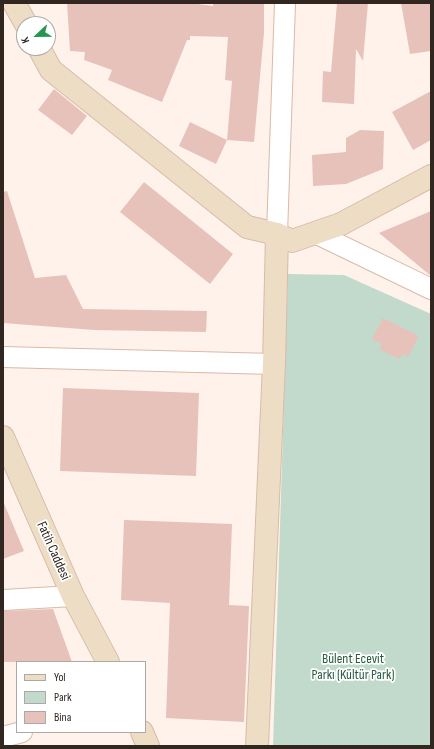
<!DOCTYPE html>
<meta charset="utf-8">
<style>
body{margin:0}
#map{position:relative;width:434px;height:749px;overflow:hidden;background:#fff2ea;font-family:"Sofia Sans Condensed",sans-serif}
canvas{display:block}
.frame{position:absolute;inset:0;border:4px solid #322720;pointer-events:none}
.legend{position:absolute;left:16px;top:661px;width:130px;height:72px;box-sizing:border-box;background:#fff;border:1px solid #ada9a6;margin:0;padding:5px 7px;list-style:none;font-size:12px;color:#322720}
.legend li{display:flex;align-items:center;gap:8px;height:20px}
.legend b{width:20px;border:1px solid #ada9a6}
.north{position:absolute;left:16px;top:16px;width:40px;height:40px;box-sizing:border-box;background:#fff;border:1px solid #ada9a6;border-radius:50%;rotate:248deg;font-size:11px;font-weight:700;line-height:16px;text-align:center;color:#322720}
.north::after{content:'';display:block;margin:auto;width:14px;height:18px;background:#26954e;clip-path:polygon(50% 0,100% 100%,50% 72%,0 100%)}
</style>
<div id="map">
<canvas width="434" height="749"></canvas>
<div class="frame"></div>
<ul class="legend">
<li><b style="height:5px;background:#eeddc5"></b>Yol</li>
<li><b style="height:11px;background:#c2dacb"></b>Park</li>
<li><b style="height:11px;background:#e7c2bb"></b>Bina</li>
</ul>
<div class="north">K</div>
</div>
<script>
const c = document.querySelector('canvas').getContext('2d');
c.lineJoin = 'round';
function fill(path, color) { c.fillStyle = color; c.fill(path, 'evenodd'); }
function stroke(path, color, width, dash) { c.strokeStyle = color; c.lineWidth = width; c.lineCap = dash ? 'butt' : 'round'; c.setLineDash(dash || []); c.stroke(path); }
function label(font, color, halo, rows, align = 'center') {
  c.font = font + ' "Sofia Sans Condensed",sans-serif'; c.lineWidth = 3.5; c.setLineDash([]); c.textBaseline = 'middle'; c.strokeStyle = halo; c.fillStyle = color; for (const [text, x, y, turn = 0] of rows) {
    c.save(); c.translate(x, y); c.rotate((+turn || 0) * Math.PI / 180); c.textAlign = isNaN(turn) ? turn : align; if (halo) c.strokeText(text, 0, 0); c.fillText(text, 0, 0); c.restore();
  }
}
fill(new Path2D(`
 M288,274L344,275L431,314V746H273Z`), '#c2dacb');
fill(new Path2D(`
 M67,3H190L213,6V3H264V33L254,142L227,140L232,81L225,80L228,37L190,36V40H187L162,102L108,80L112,70L84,60L85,52L70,51Z
 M337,3H368L363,61L356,49L354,104L322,102L323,71L331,72Z
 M401,3H431V51L410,54Z
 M54,89L87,116L72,135L38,110Z
 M431,91V140L413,150L392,112Z
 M190,122L227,140L216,164L179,146Z
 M360,130L384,131L383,169L346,184L313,186L312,155L346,152V138Z
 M144,182L233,254L210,284L120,212Z
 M7,191L35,278L66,275L83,309L207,311L206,332L94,330L3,323V192Z
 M431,211V276L379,233Z
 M383,318L419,336L408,357L402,354L399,359L379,349L382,344L372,339Z
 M63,388L199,393L196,476L60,471Z
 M3,501L24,551L3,559Z
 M124,520L232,524L229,605L249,606L244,722L166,718L170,603L121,600Z
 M53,609L72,662H3V611Z`), '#e7c2bb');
const street = new Path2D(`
 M315,233L431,289
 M277,234L285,3
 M3,357L274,364
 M3,600L73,596
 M3,737L22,732`);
const secondary = new Path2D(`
 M14,3L26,24
 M39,48L51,70L247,227L277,234L292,241L341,224L431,176
 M3,437L73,596L108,662
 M142,732L148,746
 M257,746L274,364L277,234`);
stroke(street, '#d9baa8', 22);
stroke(secondary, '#d9baa8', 24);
stroke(street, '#fff', 20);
stroke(secondary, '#eeddc5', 22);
label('14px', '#322720', '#fff', [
 ["Fatih Caddesi",53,551,66]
]);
label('14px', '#275a40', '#fff', [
 ["Bülent Ecevit",353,659],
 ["Parkı (Kültür Park)",353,675]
]);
</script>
